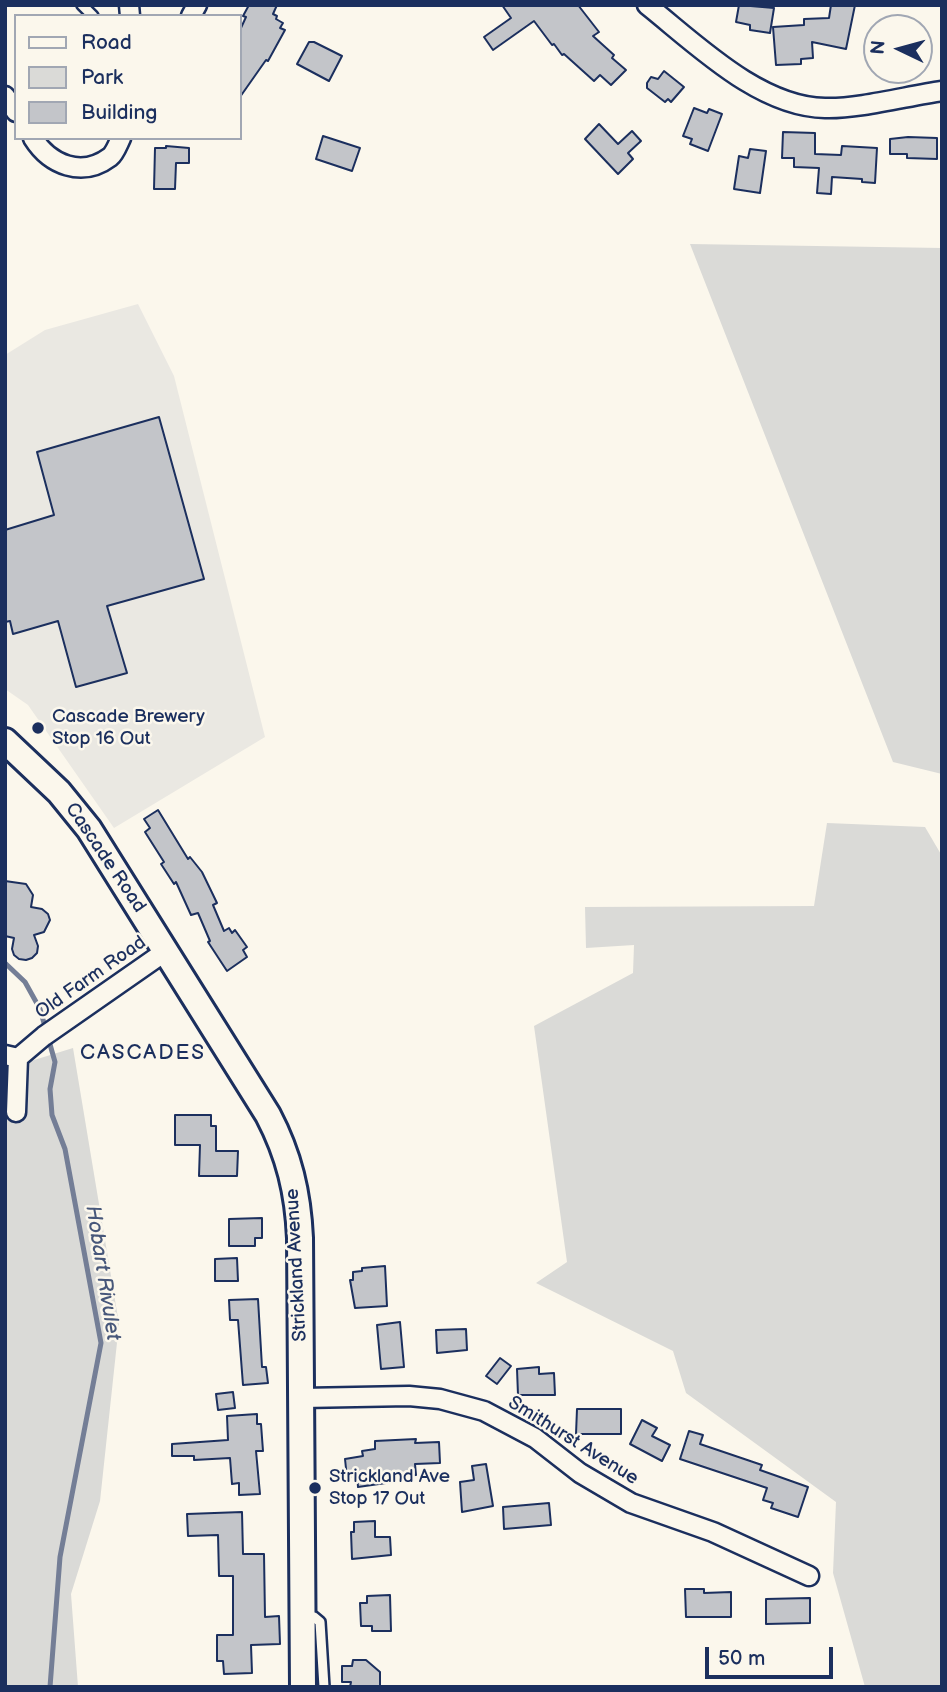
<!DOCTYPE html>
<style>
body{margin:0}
#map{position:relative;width:947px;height:1692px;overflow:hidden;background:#fbf7ec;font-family:"Balsamiq Sans",sans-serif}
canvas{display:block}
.frame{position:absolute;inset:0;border:7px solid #1b2f5e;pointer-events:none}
.legend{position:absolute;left:14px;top:14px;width:228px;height:126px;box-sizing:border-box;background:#fbf7ec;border:2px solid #a1a7b3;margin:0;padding:9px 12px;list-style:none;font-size:21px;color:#1b2f5e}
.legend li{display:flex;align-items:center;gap:14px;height:35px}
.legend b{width:35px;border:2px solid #a1a7b3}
.north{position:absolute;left:863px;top:14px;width:70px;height:70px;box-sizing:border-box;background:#fbf7ec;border:2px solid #a1a7b3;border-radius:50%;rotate:275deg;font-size:19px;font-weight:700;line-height:28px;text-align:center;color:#1b2f5e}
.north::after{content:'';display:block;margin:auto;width:24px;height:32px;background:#1b2f5e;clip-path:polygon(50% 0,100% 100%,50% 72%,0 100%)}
.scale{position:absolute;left:705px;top:1647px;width:128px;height:32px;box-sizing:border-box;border:4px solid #1b2f5e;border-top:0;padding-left:9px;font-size:21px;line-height:24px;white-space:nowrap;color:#1b2f5e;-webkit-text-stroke:5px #fbf7ec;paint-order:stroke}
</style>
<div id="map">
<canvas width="947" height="1692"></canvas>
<div class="frame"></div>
<ul class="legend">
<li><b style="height:9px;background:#fbf7ec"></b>Road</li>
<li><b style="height:19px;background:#dadad7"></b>Park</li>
<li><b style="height:19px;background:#c3c5c9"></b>Building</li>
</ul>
<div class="north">N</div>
<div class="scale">50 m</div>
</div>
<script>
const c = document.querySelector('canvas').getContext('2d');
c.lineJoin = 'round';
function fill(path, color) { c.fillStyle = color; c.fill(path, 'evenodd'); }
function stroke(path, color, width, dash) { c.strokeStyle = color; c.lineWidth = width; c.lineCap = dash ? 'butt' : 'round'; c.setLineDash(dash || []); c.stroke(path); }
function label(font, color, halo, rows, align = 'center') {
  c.font = font + ' "Balsamiq Sans",sans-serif'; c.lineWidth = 5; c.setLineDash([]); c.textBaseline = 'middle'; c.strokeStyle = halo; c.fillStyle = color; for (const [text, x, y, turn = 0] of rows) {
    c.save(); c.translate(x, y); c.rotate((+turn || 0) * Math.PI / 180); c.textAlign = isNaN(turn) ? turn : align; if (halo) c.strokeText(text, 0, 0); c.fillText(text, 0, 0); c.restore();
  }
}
fill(new Path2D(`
 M138,304L174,376L265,737L114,828L28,705L5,689V355L45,330Z`), '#eae8e2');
fill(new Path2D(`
 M690,244L942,248V774L893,762Z
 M827,823L925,827L942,856V1687H865L833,1573L836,1502L686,1393L673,1351L536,1283L567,1262L534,1026L633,973L634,945L586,948L585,907L814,906Z
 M73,1048L119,1324L100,1501L71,1594L78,1687H5V1069Z`), '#dadad7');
stroke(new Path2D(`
 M5,963L25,982L40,1009L55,1062L50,1089L52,1115L65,1149L101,1343L60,1557L50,1687`), '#747e96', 5);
const building = new Path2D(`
 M249,5H277L273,14L277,16L276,19L283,23L280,28L285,30L268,61L266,60L240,97V30L246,17L243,16Z
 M502,5H578L599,32L593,36L614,55L612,58L626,70L611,85L600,75L594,81L564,54L562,55L554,44L552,45L534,21L493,50L484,37L511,18Z
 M739,5L774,8L770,33L750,30V25L736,22Z
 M831,5H855L846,49L812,42L813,58L801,59V64L776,65L773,27L804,25V19L829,18Z
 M309,42H314L342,56L329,81L297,64Z
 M664,71L684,87L671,102L668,99L665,102L647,88V83L651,77L658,79Z
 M694,108L707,113L709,109L722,114L708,151L690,144L692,139L683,136Z
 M599,124L618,144L632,131L641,141L628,153L633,159L618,174L585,139Z
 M783,132L815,133V154L841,155L842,146L877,148L875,183L862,182V179L832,177L831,194L817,193L819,168L794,167V158H782Z
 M323,136L360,148L352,171L316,159Z
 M908,137L937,138V159L907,158V154H890V139Z
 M166,146L189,148V163H176L175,189H154L155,148H166Z
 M750,149L766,151L760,193L734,189L739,156L748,158Z
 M159,417L204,579L107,606L127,673L76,687L58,621L13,634L10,621L5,622V530L54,515L37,452Z
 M158,810L188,859L190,857L202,872L217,903L213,905L224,931L229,928L232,933L235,930L247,947L243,950L247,957L227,971L208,942L210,941L198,913L191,915L176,882L174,884L161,864L164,862L145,832L150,828L144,819Z
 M5,881L26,884L33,895L31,907L42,909L48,914L50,920L44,932L34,935L38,946L37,953L32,958L26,960L19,959L14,955L12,949L14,938L5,936Z
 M175,1115H211V1126H216V1151H238L237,1176H199L200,1145H175Z
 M262,1218V1238H255V1246H229V1219Z
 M237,1258L238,1281H215V1259Z
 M385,1266L387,1306L355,1308L350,1280H353V1272L362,1271V1268Z
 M258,1299L262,1367H266L268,1383L243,1385L238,1320H230L229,1300Z
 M400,1322L404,1367L381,1369L377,1325Z
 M466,1329L467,1350L437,1353L436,1330Z
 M500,1358L511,1366L497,1384L486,1376Z
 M539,1367V1374L554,1373L555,1395H518L517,1369Z
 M233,1392L235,1408L218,1410L216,1394Z
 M577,1409H621V1434H576Z
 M257,1414V1424H261L263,1451H256L260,1494L239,1495V1483L232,1484L230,1458L194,1460V1456H172V1444L228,1440L227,1416Z
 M642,1420L657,1428L652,1436L670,1445L662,1461L630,1444Z
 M689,1431L703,1435L700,1444L762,1465L760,1470L808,1487L798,1517L771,1508L773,1503L763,1500L767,1488L680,1459Z
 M416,1439L415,1443L439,1442L440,1463L415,1464L416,1475L385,1477L386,1483L358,1487L357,1476L347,1478L345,1459L363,1456L362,1451L375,1449V1441Z
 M486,1464L493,1506L462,1512L460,1482L474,1480L472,1466Z
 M549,1503L551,1525L504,1529L503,1507Z
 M242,1512L243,1554H264L265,1617L279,1616L280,1644L251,1645L252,1673L224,1674L223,1661H217V1635H233V1576H219L218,1535L188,1536L187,1514Z
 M375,1521V1537H390L391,1555L352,1559L351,1532H354V1522Z
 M685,1589H704V1593L731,1592V1617H686Z
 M390,1595L391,1631H372V1626H361L360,1603H367V1596Z
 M810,1598V1623L766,1624V1599Z
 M353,1660H366L380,1672V1687H350L351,1682H342V1666H352Z`);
fill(building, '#c3c5c9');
stroke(building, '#1b2f5e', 2);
const lane = new Path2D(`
 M82,5L93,16
 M304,1614L314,1617L320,1622L324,1687`);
const street = new Path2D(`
 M129,5L130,16
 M647,5C696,44 759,107 825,108C859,109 907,96 942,91
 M191,16L197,5
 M5,96L16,112
 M33,138C50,165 82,178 110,157C115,153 118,144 121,138
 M5,1055L18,1058L44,1036L166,951
 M16,1112L18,1058
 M302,1398L409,1396L440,1399L484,1411L535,1438L580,1473L631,1503L713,1532L809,1576`);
const secondary = new Path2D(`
 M5,741L59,792L89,829L268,1115C289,1155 298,1193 300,1238L303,1687`);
stroke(lane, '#1b2f5e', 14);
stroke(street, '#1b2f5e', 23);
stroke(secondary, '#1b2f5e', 30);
stroke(lane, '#fbf7ec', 9);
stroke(street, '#fbf7ec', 18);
stroke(secondary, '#fbf7ec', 24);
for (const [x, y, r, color] of [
 [38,728,7,"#1b2f5e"],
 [315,1488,7,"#1b2f5e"]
]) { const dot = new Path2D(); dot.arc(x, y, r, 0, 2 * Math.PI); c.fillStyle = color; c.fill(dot); stroke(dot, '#fbf7ec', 2.5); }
label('19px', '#1b2f5e', '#fbf7ec', [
 ["Cascade Brewery",52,717],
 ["Stop 16 Out",52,739],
 ["Strickland Ave",329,1477],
 ["Stop 17 Out",329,1499]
], 'left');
label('19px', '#1b2f5e', '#fbf7ec', [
 ["Cascade Road",105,858,56],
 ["Old Farm Road",91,978,-35],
 ["Strickland Avenue",297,1265,-93],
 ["Smithurst Avenue",573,1441,32]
]);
c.letterSpacing = '2px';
label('21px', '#1b2f5e', '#fbf7ec', [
 ["CASCADES",143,1054]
]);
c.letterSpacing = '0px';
label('italic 21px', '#47577a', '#fbf7ec', [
 ["Hobart Rivulet",102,1273,81]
]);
</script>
